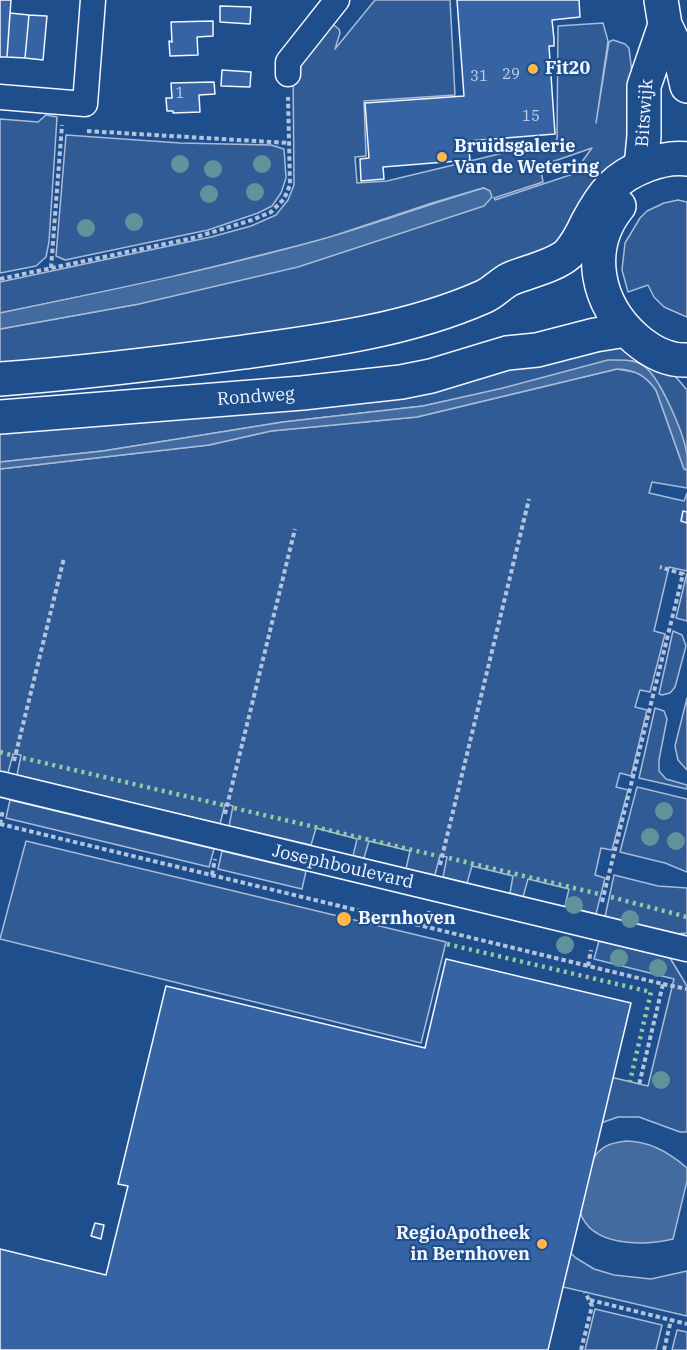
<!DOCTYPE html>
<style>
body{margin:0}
canvas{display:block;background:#1f4e8c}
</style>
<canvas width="687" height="1350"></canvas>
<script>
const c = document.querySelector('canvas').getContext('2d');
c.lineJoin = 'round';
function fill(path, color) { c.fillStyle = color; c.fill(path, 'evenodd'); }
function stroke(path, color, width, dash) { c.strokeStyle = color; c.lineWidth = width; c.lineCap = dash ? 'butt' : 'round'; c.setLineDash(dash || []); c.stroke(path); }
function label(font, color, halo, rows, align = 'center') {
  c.font = font + ' "IBM Plex Serif",serif'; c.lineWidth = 4.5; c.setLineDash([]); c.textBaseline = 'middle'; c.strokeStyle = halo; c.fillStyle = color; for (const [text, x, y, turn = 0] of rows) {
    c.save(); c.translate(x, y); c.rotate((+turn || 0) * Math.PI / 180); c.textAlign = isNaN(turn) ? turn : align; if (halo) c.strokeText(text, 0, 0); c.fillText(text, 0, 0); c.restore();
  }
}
const built = new Path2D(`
 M375,0H450L455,95L364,101L366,156L355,157L357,183L387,181L557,140L558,26L603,23L608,41L596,123L609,42L613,40L625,44L629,48L637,115L632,138L625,155L569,234L526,264L424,303L282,334L0,369V329L139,304L483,188L432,203L321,240L161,280L0,313V282L211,237L251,226L276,215L288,200L294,185L293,69L332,24L339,29L340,33L335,49ZM592,148L573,174L495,200L494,198L543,182L540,166Z
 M46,115L57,117L49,242L46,257L36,266L0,273V119L38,122Z
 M66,135L180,143L271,145L284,149L286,178L281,193L272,206L258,213L208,230L65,260L56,256Z
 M678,200L687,202V317L664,307L654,297L648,285L628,292L622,270L625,243L640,218L647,211L664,203Z
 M578,347H621L675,376L687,390V454L672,411L660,387L633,361L423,406L283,422L103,451L0,462V429L404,399Z
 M617,369L640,373L649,380L656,390L684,469L687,470V488L652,482L649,493L684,501L687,493V571L669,567L654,631L665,634L650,692L640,690L635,707L647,710L631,776L620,773L616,787L628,790L612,850L601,848L595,875L605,878L596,914L565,906L569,889L528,879L523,897L510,893L513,876L472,866L467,883L443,877L447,857L440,855L435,875L406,869L410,851L369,841L364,858L353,856L357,839L316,828L311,845L229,826L233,806L225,804L220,824L17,775L21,755L13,754L8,773L0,771V469L209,445L271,431L417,417Z
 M687,573V621L676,618Z
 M673,631L682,635L686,646L675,687L670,693L662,695L659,694Z
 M687,698V770L678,760L675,746Z
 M655,708L664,711L667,719L659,760V771L666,779L687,785V789L639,778Z
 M637,787L687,799V872L665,863L620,852Z
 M10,800L214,849L209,867L6,818Z
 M26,841L446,942L421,1043L0,939Z
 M222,851L306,871L302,889L218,869Z
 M614,875L658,886L687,888V933L675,934L605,917Z
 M599,941L670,958L687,986V1132H680L639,1117H618L598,1124L562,1245L576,1258L594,1269L614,1275L651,1279L687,1271V1316L457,1262L506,1052L648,1086L674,979L594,959Z
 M595,1309L662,1325L656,1350H585Z
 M677,1330L687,1332V1350H672Z`);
fill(built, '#305b95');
stroke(built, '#a8bbd7', 1.5);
const water = new Path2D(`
 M484,188L490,191L492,197L484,206L298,267L139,304L0,329V313C107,291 214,269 319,240C374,225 428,204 484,188Z
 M608,360C619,360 630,359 641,364C659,373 685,436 687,456C687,461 687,466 687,470L684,469L656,390C645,375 635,370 617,369L417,417L271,431L209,445L0,469V462L103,451L283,422L423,406L503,388Z
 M626,1141C649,1141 670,1153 687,1168V1181L673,1239C644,1246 591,1247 580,1212L592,1161C600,1146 610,1143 626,1141Z`);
fill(water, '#446ba0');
stroke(water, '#a8bbd7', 1.5);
const building = new Path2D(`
 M0,0H11L7,57H0Z
 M457,0H579L580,17L552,20L554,39V46H549L555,134L468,141L470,160L383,167L384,179L361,181L360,159L369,158L365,103L464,96Z
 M220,6L251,7L250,24L220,22Z
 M10,13L29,15L25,58L7,57Z
 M29,15L47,16L43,60L25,58Z
 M213,21V36L197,37L198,55L170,56L169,41L172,42L171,22Z
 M222,70L251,72L250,87L221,86Z
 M214,82L215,94L199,95L200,112L173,113V111H167L166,98H172L171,83Z
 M683,511L687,512V523L681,521Z
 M446,959L631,1003L548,1350H0V1249L106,1275L128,1186L118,1184L166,986L425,1048Z
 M95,1223L104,1225L101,1239L91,1236Z`);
fill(building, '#3563a3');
stroke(building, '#f2f6ff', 1.5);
const street = new Path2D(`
 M288,74V62L337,0
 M0,97L85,104L93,0
 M0,784L687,949`);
const secondary = new Path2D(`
 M661,0L665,25L680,56L687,86
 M641,167L644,136V86L665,25`);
const primary = new Path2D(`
 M619,206C584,249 597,305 636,339C650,351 668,361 687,360
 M0,379C82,373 163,363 244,352C325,341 408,330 483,297C493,293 500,284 510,279C526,272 555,266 568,254C576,245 582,234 587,223C603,193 615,177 647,165C660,160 673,157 687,159
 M0,417L302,393L401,382L431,376L507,353L537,350L595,335L626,330`);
stroke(street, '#f2f6ff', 27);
stroke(secondary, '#f2f6ff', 36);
stroke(primary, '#f2f6ff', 36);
stroke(new Path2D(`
 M87,131L289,143
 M51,268L62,125
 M0,279L193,238L252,220L271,212L284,199L290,185L288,97
 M14,761L64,558
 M225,814L295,529
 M0,824L663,984L639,1085
 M0,824L3,810
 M440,865L529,499
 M212,875L215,859
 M602,902L683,574L660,567
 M426,927L429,911
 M588,966L591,950
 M663,984L687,989
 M590,1300L687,1324
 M581,1350L592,1306L585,1292
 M664,1350L671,1320`), '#b3c4dc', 4, [4.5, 3]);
stroke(street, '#1f4e8c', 24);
stroke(secondary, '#1f4e8c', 33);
stroke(primary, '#1f4e8c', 33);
stroke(new Path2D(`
 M0,752L11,755
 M23,758L223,805
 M234,808L438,856
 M449,858L599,894
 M611,897L687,917
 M447,944L651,992L630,1081`), '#97c8a6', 4.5, [3, 4.5]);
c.fillStyle = '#61919a';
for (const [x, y] of [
 [180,164],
 [262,164],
 [213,169],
 [255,192],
 [209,194],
 [134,222],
 [86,228],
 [664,811],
 [650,837],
 [676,841],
 [574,905],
 [630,919],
 [565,945],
 [619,958],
 [658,968],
 [661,1080]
]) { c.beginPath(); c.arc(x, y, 9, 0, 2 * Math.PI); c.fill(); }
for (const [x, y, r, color] of [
 [533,69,6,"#ffb74d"],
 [442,157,6,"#ffb74d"],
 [344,919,8,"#ffb74d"],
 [542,1244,6,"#ffb74d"]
]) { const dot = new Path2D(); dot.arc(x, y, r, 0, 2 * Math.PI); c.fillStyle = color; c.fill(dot); stroke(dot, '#1f4e8c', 2); }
label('15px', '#c3d1e8', null, [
 ["29",511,75],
 ["31",479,77],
 ["1",180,94],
 ["15",531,117]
]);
label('bold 18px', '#f2f6ff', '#1f4e8c', [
 ["Fit20",545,69],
 ["Bruidsgalerie",454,147],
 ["Van de Wetering",454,168],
 ["Bernhoven",358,919],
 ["RegioApotheek",530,1234,"right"],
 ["in Bernhoven",530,1255,"right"]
], 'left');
label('18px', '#f2f6ff', '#1f4e8c', [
 ["Bitswijk",645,113,-86],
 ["Rondweg",256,397,-4],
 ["Josephboulevard",343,867,13]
]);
</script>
